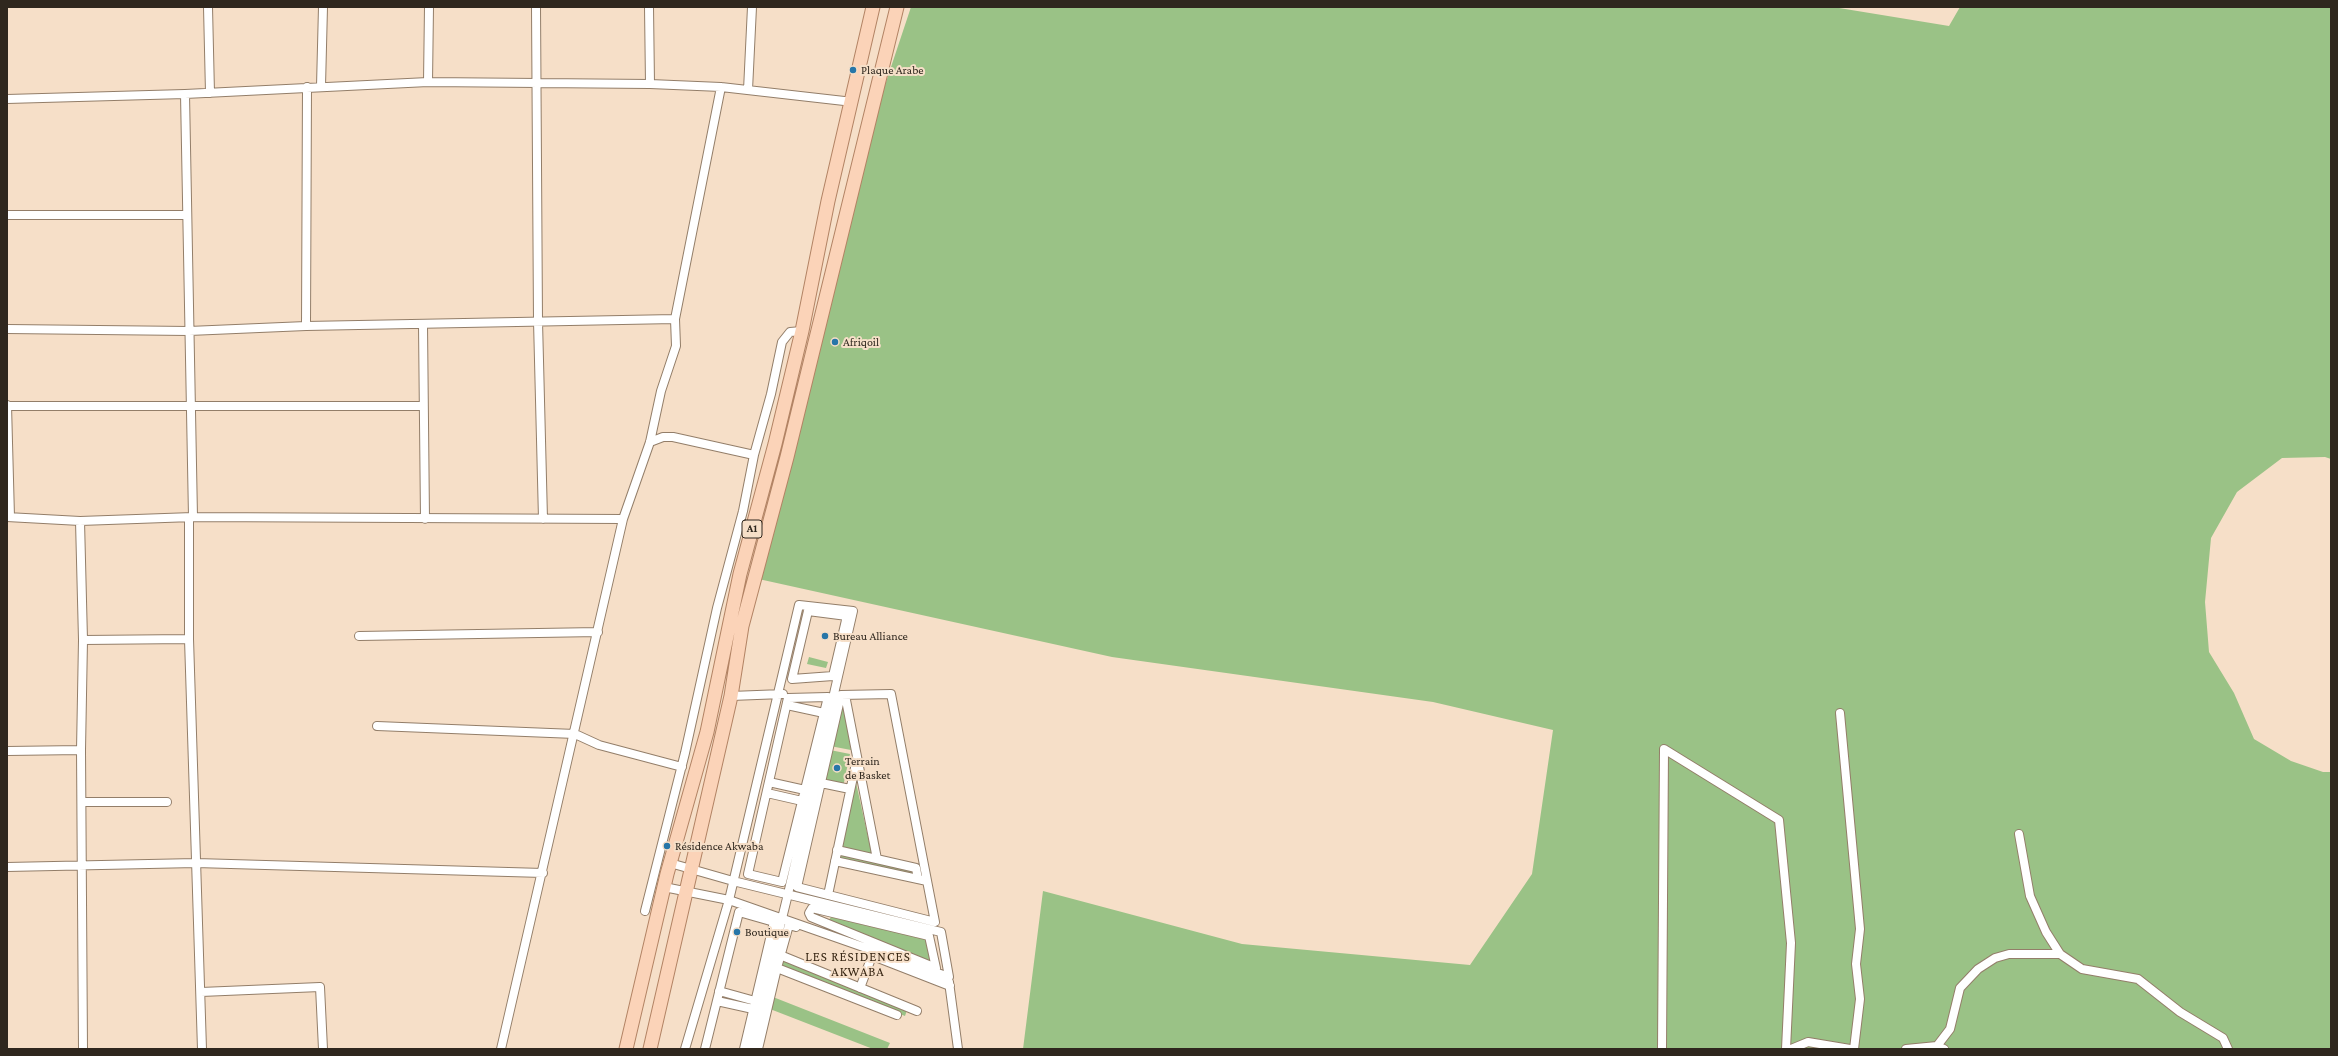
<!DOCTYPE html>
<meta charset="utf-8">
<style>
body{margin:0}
#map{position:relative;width:2338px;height:1056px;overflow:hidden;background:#f6dfc8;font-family:"Crimson Pro",serif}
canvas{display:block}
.frame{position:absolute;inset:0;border:8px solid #2f271e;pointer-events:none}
</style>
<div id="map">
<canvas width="2338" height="1056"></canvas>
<div class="frame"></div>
</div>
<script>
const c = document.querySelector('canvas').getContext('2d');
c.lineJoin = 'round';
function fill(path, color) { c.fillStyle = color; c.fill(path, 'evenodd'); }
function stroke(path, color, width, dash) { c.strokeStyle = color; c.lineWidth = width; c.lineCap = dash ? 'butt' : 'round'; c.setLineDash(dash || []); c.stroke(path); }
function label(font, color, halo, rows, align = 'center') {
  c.font = font + ' "Crimson Pro",serif'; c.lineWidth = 4; c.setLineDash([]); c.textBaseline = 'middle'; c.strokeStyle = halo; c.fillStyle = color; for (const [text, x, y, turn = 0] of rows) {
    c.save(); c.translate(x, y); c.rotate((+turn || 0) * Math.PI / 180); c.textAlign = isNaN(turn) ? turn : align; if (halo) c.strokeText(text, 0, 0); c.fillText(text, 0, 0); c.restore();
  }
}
fill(new Path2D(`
 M911,7H1833L1949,26L1960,7H2331V459L2325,457L2282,458L2237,492L2211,538L2205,602L2209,652L2234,693L2254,739L2291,761L2323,772H2331V1049H1023L1043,891L1242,944L1470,965L1532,874L1553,730L1433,702L1112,657L754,578L862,154Z
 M809,657L828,662L826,668L807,664Z
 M840,707H844L851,750L830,746Z
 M830,750L850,754L843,787L823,782Z
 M855,778L872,855L839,848Z
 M839,852L914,869L916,876L838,860Z
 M831,917L928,940L933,964L829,920Z
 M781,960L907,1010L905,1016L780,967Z
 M773,997L890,1043L887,1049H873L770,1009Z`), '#9ac286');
const street = new Path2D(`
 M208,7L210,93
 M536,7L538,321L543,519
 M649,7L650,84
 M428,82L429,7
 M321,86L323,7
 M748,90L752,7
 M185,94L193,517
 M7,99L185,94L428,82L650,84L721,87L853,102
 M7,215H187
 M423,325L425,519
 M306,326L307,87
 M7,329L189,331L306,326L675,319
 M7,405L10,517
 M7,406H423
 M650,442L663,437H673L754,455
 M7,517L80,521L193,517L623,519
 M189,517V639
 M80,521L83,640L81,750L83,1049
 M808,611L847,616L833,676L792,679Z
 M359,636L598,632
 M83,640L189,639L202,1049
 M891,694L935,922L797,887L841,695Z
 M845,695L877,859
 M731,696L783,694
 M828,697L782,882L748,874L788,698Z
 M787,705L824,713
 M1840,713L1860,929L1856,964L1860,999L1854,1049
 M377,726L575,734L599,745L682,767
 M7,751L81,750
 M769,782L805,790
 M821,783L850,789
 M767,793L802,801
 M82,802H167
 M2019,834L2030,896L2046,932L2060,954L2082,969L2138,979L2180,1012L2223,1038L2228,1049
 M837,850L916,868L918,879
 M835,861L927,881
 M7,867L196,863L543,873
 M664,887L729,900L949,977L941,932L733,881L670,863
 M828,895L856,763
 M812,908L929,936L936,968L811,917L809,913Z
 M645,911L685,753L717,608L743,511L754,455L771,394L782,342L790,332L802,331
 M796,927L789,925L777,968L897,1015
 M780,955L917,1011
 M873,956L950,986
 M949,982L958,1049
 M860,988L872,956
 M719,991L755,1001
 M201,992L320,987L323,1049
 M717,1001L753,1009
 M1937,1046L1950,1029L1960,988L1978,969L1995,958L2009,954H2060
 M501,1049L623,519L650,442L661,391L676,346L675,319L721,87
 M685,1049L729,900L799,605L853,611L788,894L750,1049
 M705,1049L739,912L774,922L744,1049
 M758,1049L777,968
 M1662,1049L1664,749L1779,820L1791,943L1786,1049
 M1791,1049L1808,1042L1850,1049
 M1906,1049L1937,1046L1944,1049`);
const primary = new Path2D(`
 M626,1049L667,874L707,732L740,574L775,444L802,331L828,201L873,7
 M650,1049L731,696L742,626L787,457L897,7`);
stroke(street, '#937e69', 10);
stroke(primary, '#b28364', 15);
stroke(street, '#fff', 8);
stroke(primary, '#fbd3b8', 13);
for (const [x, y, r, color] of [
 [853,70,4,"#2776a8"],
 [835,342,4,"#2776a8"],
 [825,636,4,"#2776a8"],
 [837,768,4,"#2776a8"],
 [667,846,4,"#2776a8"],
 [737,932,4,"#2776a8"]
]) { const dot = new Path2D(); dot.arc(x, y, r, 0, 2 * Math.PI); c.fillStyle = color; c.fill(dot); stroke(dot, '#f6dfc8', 1.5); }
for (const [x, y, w] of [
 [752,529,20]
]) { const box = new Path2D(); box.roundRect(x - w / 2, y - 9, w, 18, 3); c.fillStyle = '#f6dfc8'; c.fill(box); stroke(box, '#2f271e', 1); }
label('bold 11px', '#2f271e', null, [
 ["A1",752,529]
]);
label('12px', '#2f271e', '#f6dfc8', [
 ["Plaque Arabe",861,70],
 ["Afriqoil",843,342],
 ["Bureau Alliance",833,636],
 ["Terrain",845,761],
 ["de Basket",845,775],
 ["Résidence Akwaba",675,846],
 ["Boutique",745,932]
], 'left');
c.letterSpacing = '1px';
label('13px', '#382714', '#f6dfc8', [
 ["LES RÉSIDENCES",858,957],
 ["AKWABA",858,972]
]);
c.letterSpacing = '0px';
</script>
